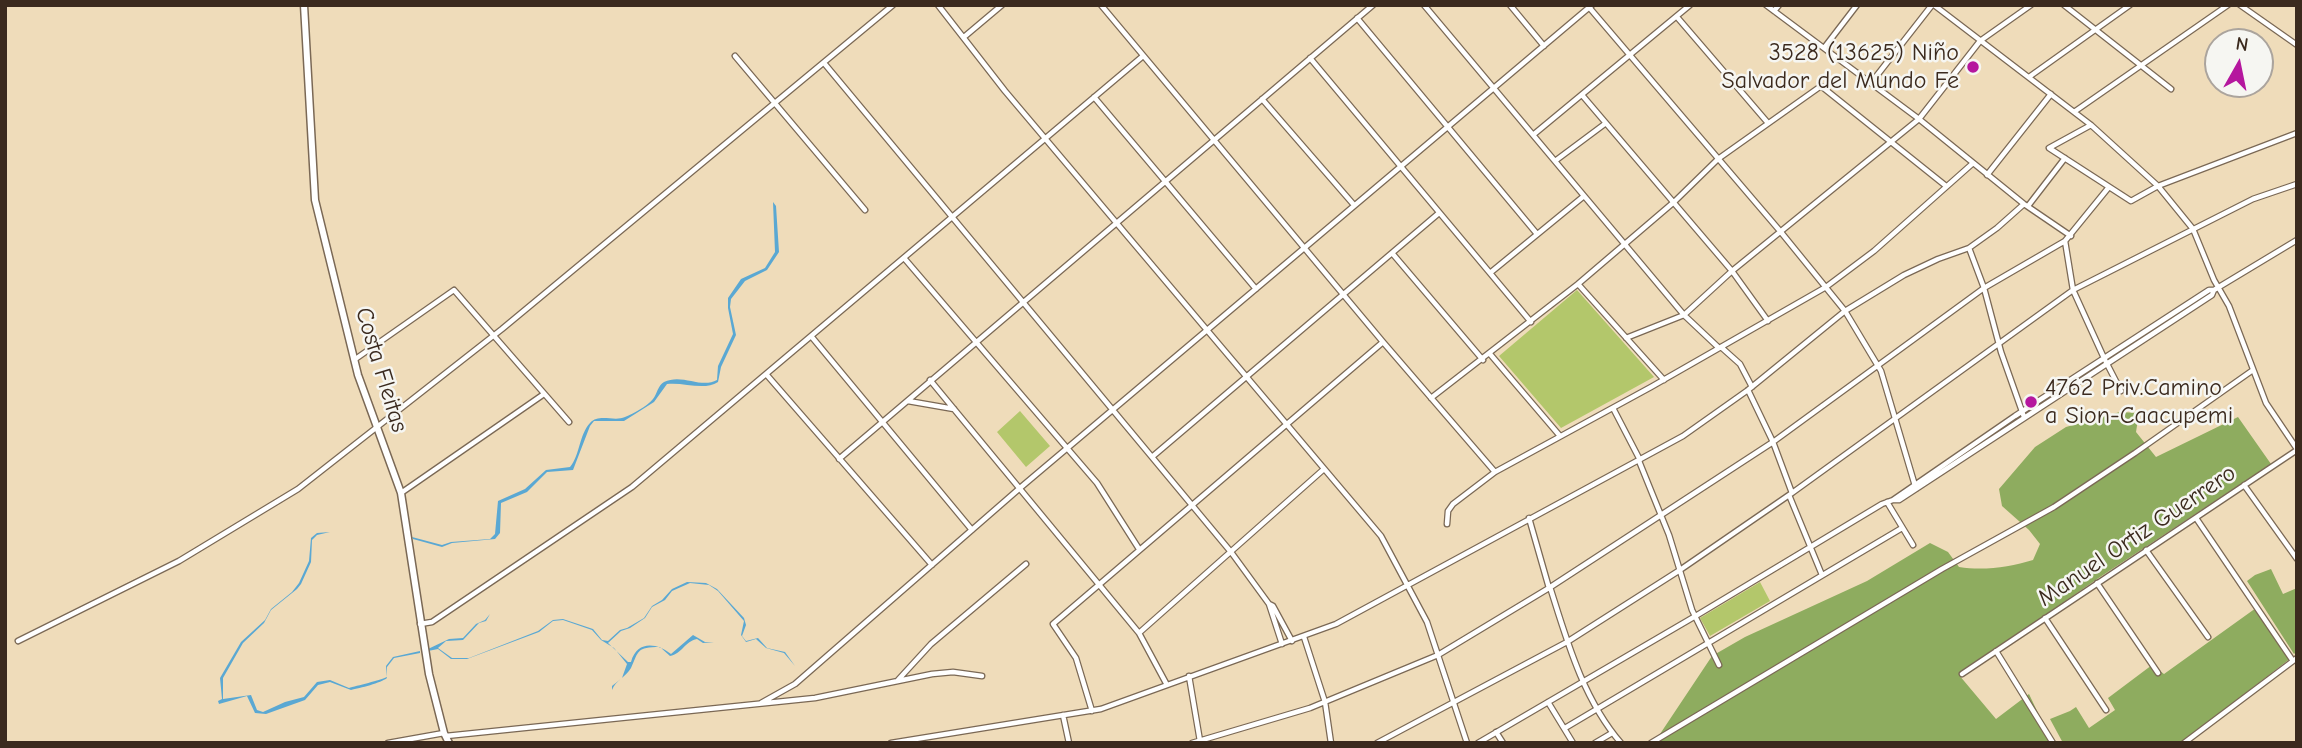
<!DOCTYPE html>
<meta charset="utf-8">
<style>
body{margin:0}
#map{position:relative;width:2302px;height:748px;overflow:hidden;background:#efdcba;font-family:"Comic Neue",sans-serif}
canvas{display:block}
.frame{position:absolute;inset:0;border:7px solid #3b2a1e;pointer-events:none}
.north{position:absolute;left:2204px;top:28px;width:70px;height:70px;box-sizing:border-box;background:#f6f6f2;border:2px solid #aba49d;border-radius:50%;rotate:9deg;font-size:19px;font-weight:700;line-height:28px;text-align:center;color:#3b2a1e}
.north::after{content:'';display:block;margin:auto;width:24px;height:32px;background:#b5179e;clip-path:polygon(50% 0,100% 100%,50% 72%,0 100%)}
</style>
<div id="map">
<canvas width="2302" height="748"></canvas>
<div class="frame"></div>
<div class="north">N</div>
</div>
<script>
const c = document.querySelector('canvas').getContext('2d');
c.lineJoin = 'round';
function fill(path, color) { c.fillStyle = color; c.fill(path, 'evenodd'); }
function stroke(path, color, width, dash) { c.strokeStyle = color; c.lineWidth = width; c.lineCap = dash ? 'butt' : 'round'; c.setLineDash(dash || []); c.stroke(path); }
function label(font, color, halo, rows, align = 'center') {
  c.font = font + ' "Comic Neue",sans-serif'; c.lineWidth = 5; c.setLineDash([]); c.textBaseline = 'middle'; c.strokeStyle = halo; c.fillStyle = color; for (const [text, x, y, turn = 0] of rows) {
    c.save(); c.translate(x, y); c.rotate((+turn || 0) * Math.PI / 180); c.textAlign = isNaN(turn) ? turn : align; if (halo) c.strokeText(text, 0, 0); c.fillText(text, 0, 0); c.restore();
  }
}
fill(new Path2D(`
 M1577,290L1654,377L1561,428L1499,356Z
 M1020,411L1050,446L1026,467L997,432Z
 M1760,582L1770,601L1710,636L1700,618Z`), '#b3c76b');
fill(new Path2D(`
 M2120,412L2139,413L2136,432L2156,457L2238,417L2271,464L2100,577L1959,675L1996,719L2029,694L2047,732L2055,743H1654L1712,656L1745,637L1867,581L1930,543L1948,552L1959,567C1984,571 2010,567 2033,560L2040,544L2029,530L2002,506L1999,489L2035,447L2066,427Z
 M2271,569L2283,594L2297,588V651L2294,654L2247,581L2255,575Z
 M2256,608L2291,658L2181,743H2063L2050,719L2070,711L2076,707L2089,728L2115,710L2108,698L2152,665L2164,674Z`), '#8eac5f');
fill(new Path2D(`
 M773,202L776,206L779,252L767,270L745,281L731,299L730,307L736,335L721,367L718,382C704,391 684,382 667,384L654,402L624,421H594L590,426L573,470L547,472L527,492L501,503L500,533L495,539L452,543L442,547L413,539L412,537L442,545L451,542L490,539L495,534L498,501L525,489L546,470L570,467C580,455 579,435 590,423C599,413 614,422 625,417C634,413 646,407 653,399C657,394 658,385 664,382C682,373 701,389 717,380L718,366L733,334L728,308V298L741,279L765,268L775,252Z
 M330,532L317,535L312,540L311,562L301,584L297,589L271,610L264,623L243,643L223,678V699L251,695L257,710L263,712L285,702L304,697L317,682L330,680L349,688C356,686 381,680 387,677L386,666L393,657L420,651V653L394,658L387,667V678C381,683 360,688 351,690L330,682L318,685L305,700L266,714L255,713L247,696L219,704L218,701L222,699L220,678L241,642L265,620L271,609L292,592L299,583L309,561L311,538L317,533Z
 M687,582L706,583L717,589L744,618L746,625L742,636L746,641L758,638L767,648L785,652L795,666L784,653L766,648L756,639L746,642L741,635L744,621L718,591L709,585L690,583L672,591L665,600L652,607L645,618L630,628L621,631L608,643L628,662H631C637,640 657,643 671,654L693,635L705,642H714L703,643L697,639C685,641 682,654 670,656L660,647C636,647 639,651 631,668C626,677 616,680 612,690V686L622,678L627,664L614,648L601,640L592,630L563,620L553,621L539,632L467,659H451L438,649L428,651V649L449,639L463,638L476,624L485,620L490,614L486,621L479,623L463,640L446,641L438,648L452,658H469L538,631L553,620L563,619L593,629L602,640L608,641L620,630L627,628L644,618L652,606L662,600L672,589Z`), '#5aa8d3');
const street = new Path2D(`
 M938,5L1005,91L1381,536L1427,622L1467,743
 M1101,5L1383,342L1495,472
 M1424,5L1684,315L1719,348
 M1510,5L1544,46
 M1766,5L1919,119L2024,204L2071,236
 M1934,5L2091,125L2158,186L2193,229L2214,280L2229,306L2266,403L2297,449
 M2064,5L2171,89
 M2240,5L2297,45
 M1588,6L1780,231L1845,311L1881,371L1916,489
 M1774,11L1779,5
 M1677,17L1768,123
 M1357,18L1537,234
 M964,37L1002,5
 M1824,48L1857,5
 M735,56L865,210
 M1310,58L1531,322
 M824,63L1231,552L1269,604
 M2029,77L2130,5
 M1871,83L1932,5
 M1582,95L1732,271L1768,321
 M1094,97L1256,289
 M1262,99L1354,205
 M2074,112L2228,5
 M2091,125L2049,148L2131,201L2158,186L2297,133
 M1533,135L1690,5
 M1555,161L1606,123
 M1987,175L2051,94
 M2028,206L2065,158
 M2065,241L2073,290L2104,358L2121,391
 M1969,248L1984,288L2001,352L2024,417
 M1392,253L1483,360
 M904,258L1097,483L1139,549
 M1490,273L1584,196
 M1578,284L1664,380
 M811,336L972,530
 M1626,338L1684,315L1732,271L1919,119L1980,41L2031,5
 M1721,347L1740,364L1752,387
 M1490,354L1560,436
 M354,360L454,290L569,422
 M766,374L932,565
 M930,380L1139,633L1167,685
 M1748,390L1773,442L1792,493
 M1431,398L1578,284L1674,202L1718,159L1821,86L1946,186
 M908,401L954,409
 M1613,408L1640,460
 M1152,457L1439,213
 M839,459L1373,5
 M1639,461L1669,535L1692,610L1719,665
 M2244,485L2297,559
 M401,493L544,394
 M1789,495L1822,575
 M1893,500L2015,416L2209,290H2214L2297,240
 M1887,502L1913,545
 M1529,518L1549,588
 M2196,518L2293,661
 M1447,524L1448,511L1453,504L1495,472L1651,387L1826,287L1874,251L1972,164
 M2146,550L2208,637
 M2097,583L2158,673
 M1550,587C1567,641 1583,699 1621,743
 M2045,618L2106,710
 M420,624L432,622L632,487L1143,56
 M1139,633L1324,469
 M1304,637L1325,702L1331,743
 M18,641L179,561L298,489L502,329L893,5
 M1282,644L1269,604L1273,606L1292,641
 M1996,651L2053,743
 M1962,674L2297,450
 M1189,676L1200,741
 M898,680L931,644L1026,564
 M1548,702L1573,743
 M761,703L795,684L1020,488L1592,5
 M1092,711L1076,658L1053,624L1383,342
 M1063,715L1069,743
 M1565,728L1902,528
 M1496,732L1503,743
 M446,736L815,698L932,674L953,672L982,676
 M388,743L444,733
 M891,743L1101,709L1336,624L1683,436L1748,390L1845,311L1904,275L1938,259L1969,248L1997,228L2024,204
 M1192,743L1310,708L1438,655L1549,588L1773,442L1984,288L2065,241L2109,187
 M1377,743L1567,642L1680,570L1792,493L2073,290L2253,199L2297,184
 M1478,743L1699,614L1882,504L1893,500H1899L2212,295L2214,290
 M1595,743L1612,733
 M1651,743L1942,569L2054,507L2135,453L2253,370
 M2184,743L2297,658`);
const secondary = new Path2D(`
 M304,5L315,200L358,375L401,493L429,674L444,733L449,743`);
stroke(street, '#7a6855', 7);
stroke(secondary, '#7a6855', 9);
stroke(street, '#fff', 4.5);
stroke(secondary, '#fff', 6);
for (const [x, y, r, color] of [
 [1973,67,7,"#b5179e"],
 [2031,402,7,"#b5179e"]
]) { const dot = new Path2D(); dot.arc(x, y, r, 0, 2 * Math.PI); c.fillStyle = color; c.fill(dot); stroke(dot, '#f6f6f2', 2.5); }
label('24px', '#3b2a1e', '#f6f6f2', [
 ["3528 (13625) Niño",1959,53],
 ["Salvador del Mundo Fe",1959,81],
 ["4762 Priv.Camino",2045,388,"left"],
 ["a Sion-Caacupemi",2045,416,"left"]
], 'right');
label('24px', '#3b2a1e', '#f6f6f2', [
 ["Costa Fleitas",381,370,73],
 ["Manuel Ortiz Guerrero",2137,536,-34]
]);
</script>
